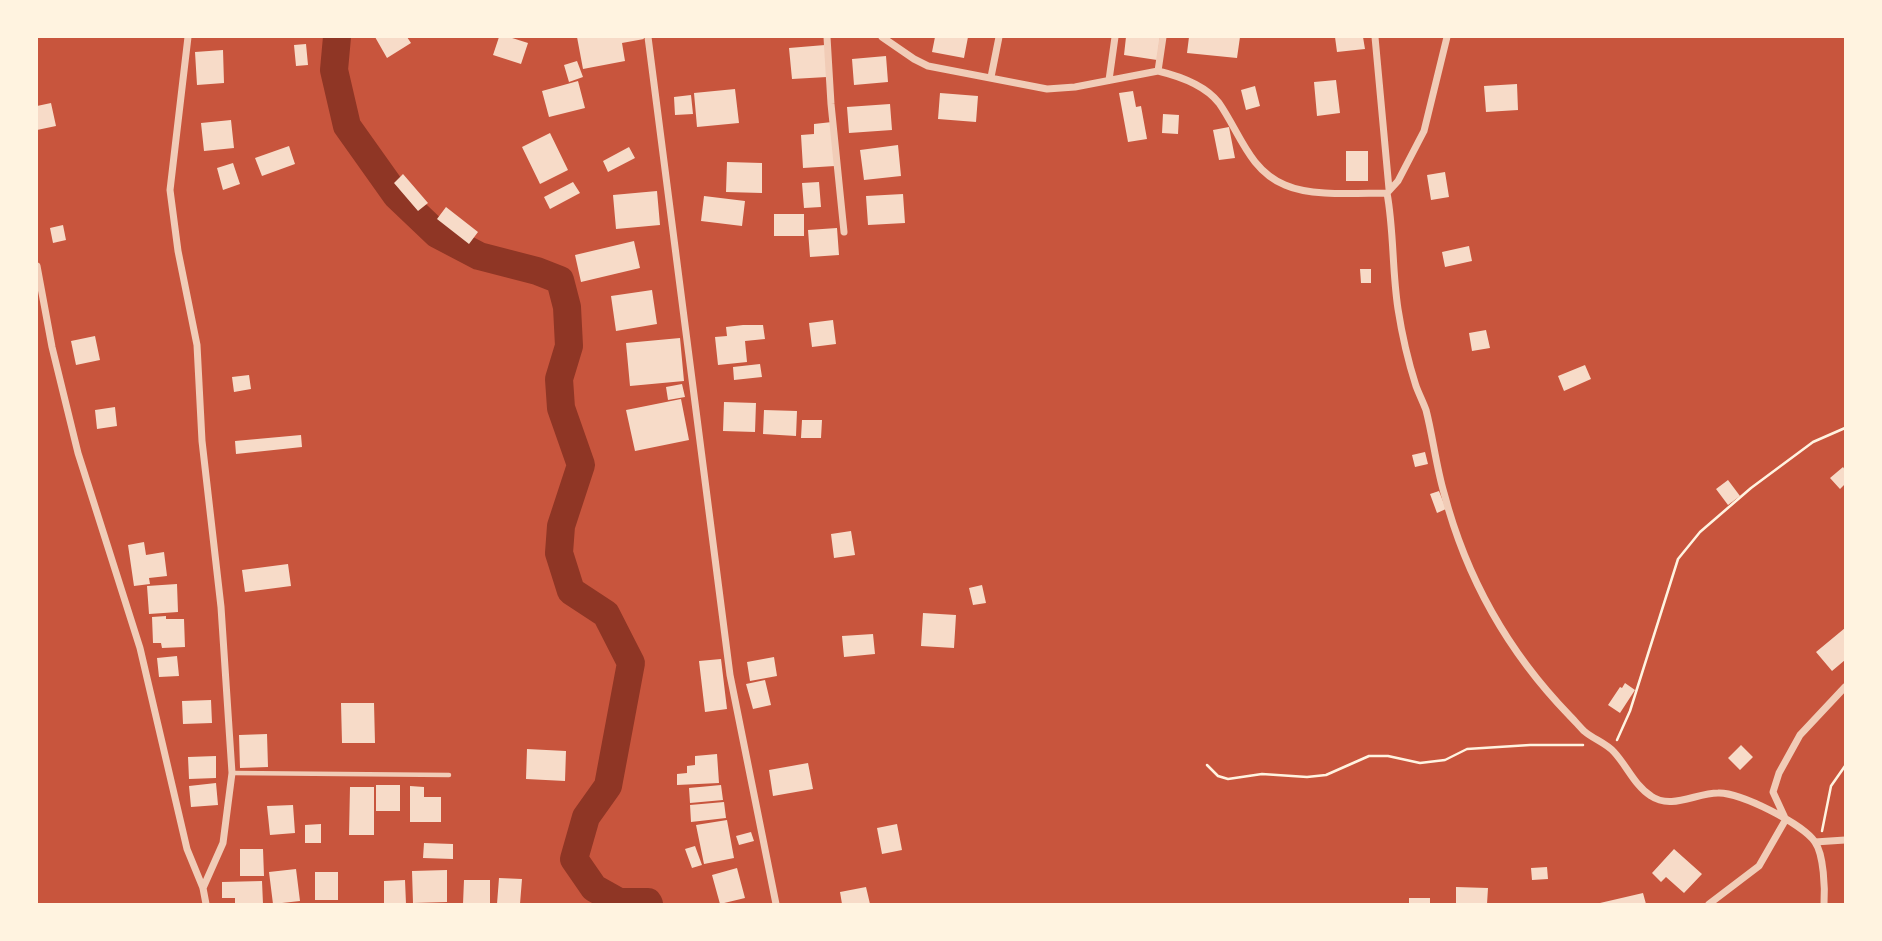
<!DOCTYPE html>
<style>
body{margin:0}
#map{position:relative;width:1882px;height:941px;overflow:hidden;background:#c8553d;font-family:"Nunito Sans",sans-serif}
canvas{display:block}
.frame{position:absolute;inset:0;border:38px solid #fff3e0;pointer-events:none}
</style>
<div id="map">
<canvas width="1882" height="941"></canvas>
<div class="frame"></div>
</div>
<script>
const c = document.querySelector('canvas').getContext('2d');
c.lineJoin = 'round';
function stroke(path, color, width, dash) { c.strokeStyle = color; c.lineWidth = width; c.lineCap = dash ? 'butt' : 'round'; c.setLineDash(dash || []); c.stroke(path); }
function fill(path, color) { c.fillStyle = color; c.fill(path, 'evenodd'); }
stroke(new Path2D(`
 M337,37L334,70L347,126L396,195L437,234L479,256L537,271L560,280L567,307L569,346L559,379L561,408L581,465L561,526L559,553L571,591L606,614L631,663L608,786L586,817L574,859L594,888L619,902H648L649,904`), '#8f3625', 28);
fill(new Path2D(`
 M375,37H407L411,43L387,58Z
 M499,37H509L528,43L521,64L493,55Z
 M577,37H643L644,39L622,43L625,61L583,69Z
 M935,37H968L964,58L932,52Z
 M1126,37H1160L1157,60L1124,55Z
 M1189,37H1240L1237,58L1187,53Z
 M1335,37H1363L1365,49L1337,52Z
 M306,44L308,65L296,66L294,45Z
 M825,45L827,77L792,79L789,48Z
 M223,50L224,83L197,85L195,52Z
 M886,56L888,82L854,85L852,59Z
 M577,61L583,77L569,82L564,65Z
 M1336,80L1340,113L1317,116L1314,82Z
 M578,81L585,108L549,117L542,91Z
 M1517,84L1518,110L1486,112L1484,86Z
 M1255,86L1260,106L1246,110L1241,90Z
 M735,89L739,123L697,127L694,93Z
 M1133,91L1136,107L1141,106L1147,139L1128,142L1119,93Z
 M940,93L978,96L976,122L938,119Z
 M691,95L693,114L675,115L674,97Z
 M51,103L56,126L37,130V106Z
 M890,104L892,130L849,133L847,107Z
 M1163,114L1179,115L1178,134L1162,133Z
 M231,120L234,148L204,151L201,123Z
 M832,122L835,166L803,168L801,135L814,134V124Z
 M1229,127L1235,158L1219,160L1213,130Z
 M550,133L568,170L540,184L522,147Z
 M898,145L901,176L864,180L860,150Z
 M289,146L295,164L262,176L255,158Z
 M629,147L635,158L608,172L603,161Z
 M1346,151H1368V181H1346Z
 M727,162L762,163V193L726,192Z
 M233,163L240,184L223,190L217,168Z
 M1445,172L1449,197L1431,200L1427,175Z
 M403,174L428,203L418,211L394,183Z
 M573,182L580,193L550,209L544,197Z
 M819,182L821,207L804,208L802,183Z
 M657,191L660,225L616,229L613,195Z
 M903,194L905,223L868,225L866,196Z
 M704,196L745,201L742,226L701,221Z
 M446,207L478,232L469,244L437,219Z
 M774,214H804V236H774Z
 M63,225L66,240L53,243L50,228Z
 M837,228L839,255L810,257L808,230Z
 M634,241L640,268L581,282L575,255Z
 M1469,246L1472,261L1445,267L1442,252Z
 M1360,269H1371V283H1361Z
 M652,290L657,324L616,331L611,296Z
 M833,320L836,344L812,347L809,323Z
 M743,325H763L765,339L745,341L747,362L718,365L715,337L727,336L726,327Z
 M1486,330L1490,348L1472,351L1469,333Z
 M95,336L100,360L76,365L71,341Z
 M680,338L684,381L630,386L626,343Z
 M760,364L762,377L734,380L733,367Z
 M1585,365L1591,379L1564,391L1558,376Z
 M249,375L251,389L234,392L232,377Z
 M682,384L685,397L668,400L666,387Z
 M681,399L689,440L635,451L626,410Z
 M724,402L756,403L755,432L723,431Z
 M115,407L117,426L97,429L95,410Z
 M764,410L797,411L796,436L763,434Z
 M802,420H822L821,438H801Z
 M301,435L302,447L236,454L235,441Z
 M1425,452L1428,464L1415,467L1412,455Z
 M1843,467L1845,470V484L1840,489L1830,478Z
 M1728,480L1740,496L1728,505L1716,489Z
 M1439,491L1446,509L1437,513L1430,494Z
 M851,531L855,555L834,558L831,534Z
 M144,542L146,555L164,552L167,576L149,578L150,584L134,586L128,545Z
 M288,564L291,586L245,592L242,570Z
 M177,584L178,612L149,614L147,586Z
 M982,585L986,603L973,605L969,588Z
 M923,613L956,615L954,648L921,646Z
 M166,616V619H184L185,647L162,648L161,643H153L152,617Z
 M1845,628V660L1832,671L1816,652Z
 M873,634L875,654L844,657L842,636Z
 M177,656L179,676L159,677L157,658Z
 M774,657L777,676L750,681L747,662Z
 M721,659L727,709L705,712L699,661Z
 M765,680L771,705L753,709L746,684Z
 M1625,683L1635,690L1620,713L1608,705L1620,687L1622,688Z
 M211,700L212,723L183,724L182,701Z
 M341,703H374L375,743H342Z
 M267,734L268,767L240,768L239,735Z
 M1741,745L1753,757L1740,770L1728,758Z
 M527,749L566,751L565,781L526,779Z
 M717,754L719,783L677,785V774L687,773V766L695,765V756Z
 M216,756V778L189,779L188,757Z
 M808,763L813,789L773,796L769,770Z
 M216,783L218,805L191,807L189,786Z
 M376,785H400V811H376Z
 M721,785L723,800L690,803L689,788Z
 M410,786L424,787V797H441V822H410Z
 M350,787H374V835H349Z
 M724,802L726,818L691,822L690,805Z
 M293,805L295,833L270,835L267,806Z
 M727,820L734,858L704,864L696,825Z
 M321,824V843H305V825Z
 M897,824L902,850L882,854L877,828Z
 M751,832L754,841L739,845L736,836Z
 M424,843L453,844V859L423,858Z
 M695,846L702,865L692,868L685,849Z
 M240,849H263L264,876H240Z
 M1674,849L1702,874L1684,893L1666,877L1661,882L1652,873Z
 M1547,867L1548,879L1532,880L1531,868Z
 M737,868L745,898L720,904L712,875Z
 M296,869L300,901L273,904L269,872Z
 M447,870V902L413,903L412,871Z
 M315,872H338V900H315Z
 M499,878L522,879L520,904H497Z
 M405,880L406,904H384V881Z
 M464,880H490V904H463Z
 M262,881L263,904H235V898H222V882Z
 M866,887L870,904H842L840,892Z
 M1456,887L1488,888L1487,904H1456Z
 M1643,893L1646,904H1600V903Z
 M1409,898H1430V904H1409Z`), '#f7dbc8');
stroke(new Path2D(`
 M1617,740L1630,711L1678,559L1700,532L1751,488L1813,442L1845,428
 M1207,765L1218,776L1228,779L1262,774L1307,777L1326,775L1369,756H1388L1420,763L1445,760L1467,749L1530,745H1583
 M1822,831L1831,786L1845,766`), '#fff3e0', 2.5);
stroke(new Path2D(`
 M233,773L449,775`), '#f1ccb7', 4.5);
stroke(new Path2D(`
 M188,37L170,190L178,251L197,345L202,441L221,607L232,773L223,843L203,888
 M648,37L730,675L776,904
 M827,37L831,104L844,232
 M882,37L914,59L928,66L1047,89L1075,87L1158,71C1179,76 1205,85 1219,103C1240,133 1249,170 1285,185C1312,197 1358,193 1387,193
 M1375,37L1389,189
 M1158,71L1163,37
 M991,77L999,37
 M1109,80L1115,37
 M1387,193C1394,231 1392,270 1398,309C1402,335 1408,361 1416,386C1419,394 1423,402 1426,410C1433,437 1436,466 1444,493C1466,577 1509,653 1569,715C1574,720 1579,726 1584,731C1593,739 1606,743 1614,752C1627,766 1635,786 1651,796C1671,810 1696,793 1718,793C1740,792 1803,824 1815,842C1824,855 1825,889 1824,904
 M1387,193L1398,181L1424,131L1447,37
 M37,266L52,347L78,453L140,648L187,849L203,888L206,904
 M1785,818L1773,792L1779,773L1800,735L1845,687
 M1815,842L1845,840
 M1709,904L1759,866L1786,819`), '#f1ccb7', 7);
</script>
